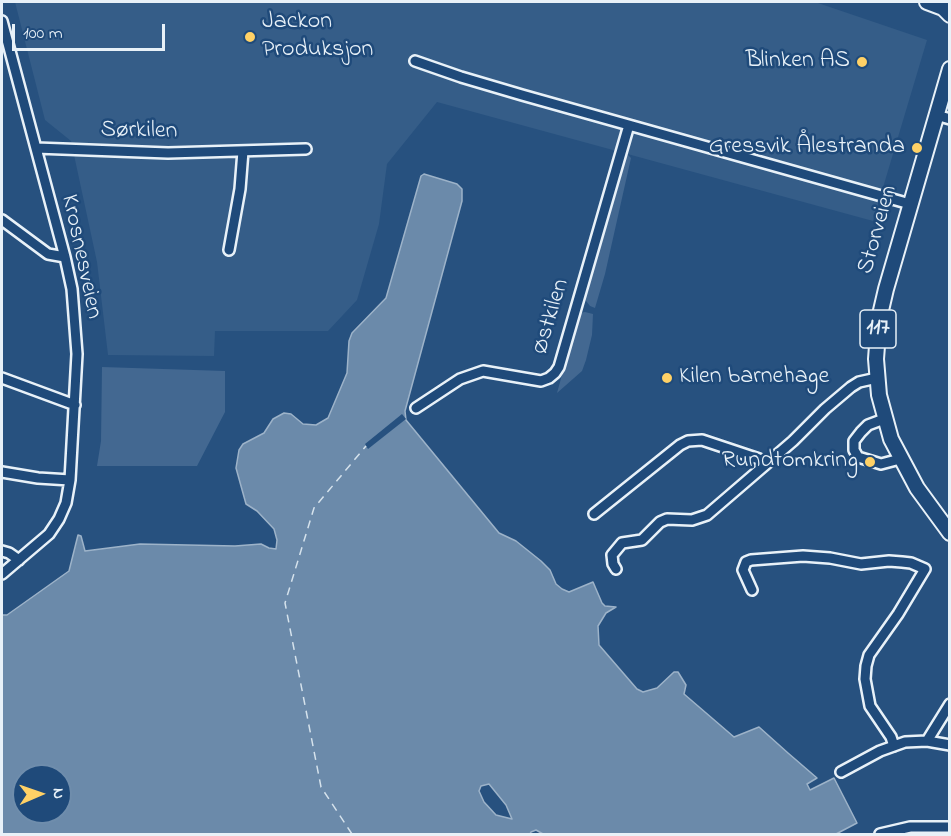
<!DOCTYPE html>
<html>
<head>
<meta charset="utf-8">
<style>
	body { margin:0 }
	#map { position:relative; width:951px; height:836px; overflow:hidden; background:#27517f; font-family:"Indie Flower",sans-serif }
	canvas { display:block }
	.frame { position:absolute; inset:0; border:3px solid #e8f1f8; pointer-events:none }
	.north { position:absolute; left:12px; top:764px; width:60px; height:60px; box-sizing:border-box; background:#1f4a7a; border:2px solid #6f8dac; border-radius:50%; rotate:88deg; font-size:16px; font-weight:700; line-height:24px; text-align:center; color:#e8f1f8 }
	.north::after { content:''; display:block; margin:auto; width:21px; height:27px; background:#ffd166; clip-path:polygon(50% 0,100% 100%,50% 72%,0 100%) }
	.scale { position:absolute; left:12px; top:24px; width:153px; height:27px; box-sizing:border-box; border:3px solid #e8f1f8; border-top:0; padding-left:8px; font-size:18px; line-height:21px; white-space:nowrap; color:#e8f1f8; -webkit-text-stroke:4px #1f4a7a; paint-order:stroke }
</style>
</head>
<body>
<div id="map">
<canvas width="951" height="836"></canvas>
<div class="frame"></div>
<div class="north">N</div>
<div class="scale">100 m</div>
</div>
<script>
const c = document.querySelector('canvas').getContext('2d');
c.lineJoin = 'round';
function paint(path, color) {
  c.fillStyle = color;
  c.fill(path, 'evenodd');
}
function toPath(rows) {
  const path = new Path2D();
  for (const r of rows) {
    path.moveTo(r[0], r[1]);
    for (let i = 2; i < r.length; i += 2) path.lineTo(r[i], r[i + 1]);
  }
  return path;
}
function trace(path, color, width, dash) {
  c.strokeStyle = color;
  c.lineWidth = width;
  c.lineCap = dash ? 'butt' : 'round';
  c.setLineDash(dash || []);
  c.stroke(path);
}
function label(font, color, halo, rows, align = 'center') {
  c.font = font + ' "Indie Flower",sans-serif';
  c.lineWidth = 5;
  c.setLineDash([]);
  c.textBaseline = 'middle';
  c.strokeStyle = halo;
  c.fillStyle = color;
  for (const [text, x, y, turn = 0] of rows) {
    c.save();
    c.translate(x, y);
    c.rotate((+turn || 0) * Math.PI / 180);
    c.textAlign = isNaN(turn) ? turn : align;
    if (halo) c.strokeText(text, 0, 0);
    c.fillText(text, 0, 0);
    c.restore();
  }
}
paint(toPath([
	[15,2,815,2,927,40,873,221,437,102,387,164,379,224,357,300,328,331,215,331,214,356,108,355,97,262,71,141,45,120]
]), '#355d88');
paint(toPath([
	[626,153,631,158,605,274,595,308,590,306,583,297],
	[585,312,593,314,592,335,586,360,582,371,557,393,579,313],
	[102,367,225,371,225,412,197,466,97,466,101,441]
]), '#436891');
const water = toPath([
	[424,174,457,184,462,189,462,201,405,411,406,420,499,533,516,541,541,561,550,570,556,584,562,589,569,592,593,582,602,603,605,606,616,607,606,613,598,626,599,645,637,689,643,692,657,688,674,672,678,672,686,685,684,694,734,737,759,727,788,753,817,778,807,784,810,790,834,778,857,823,836,834,543,834,536,830,531,832,530,834,2,834,2,615,7,615,69,571,78,535,81,536,85,551,140,544,235,546,261,544,269,548,276,549,277,540,274,529,257,511,246,504,236,468,239,450,243,444,264,433,273,419,284,413,291,414,303,424,316,425,328,418,347,373,349,341,352,333,386,298,421,176,424,174],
	[24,776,60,776,60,812,24,812,24,776],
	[489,784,506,805,512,819,496,815,484,802,479,791,481,786,489,784]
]);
paint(water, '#6b8aaa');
trace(water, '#9db3c9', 1.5);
paint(toPath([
	[402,414,406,419,368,449,365,444]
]), '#27517f');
trace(toPath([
	[352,834,321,787,285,603,314,508,366,446]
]), '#d5e2ec', 1.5, [8, 6]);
const street = toPath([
	[2,21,65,257,72,289,77,354,70,480,66,503,59,519,49,534,2,574],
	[415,61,461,77,522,95,910,204],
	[936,115,950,119],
	[36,148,168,153,306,149],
	[2,220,48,254,65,257],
	[229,250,240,189,243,151],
	[2,378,75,405],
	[416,408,460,379,483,371,541,381,549,378,555,373,559,367,629,125],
	[884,419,868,425,861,432,854,441,854,450,858,457,881,464,900,459],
	[2,472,38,478,70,480],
	[594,514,680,445,688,441,702,440,759,459,764,464],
	[2,551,9,553,19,560],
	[616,569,613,564,612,555,622,543,642,540,660,522,667,519,692,520,707,515,793,441,825,409,851,387,859,382,877,378],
	[752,590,743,570,746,562,751,560,803,556,830,558,861,564,889,561,902,562,911,563,925,569,898,614,869,655,866,666,865,679,870,706,891,737,894,746],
	[927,741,950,704],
	[841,772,880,751,905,742,927,741,950,745],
	[880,834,910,827,950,827]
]);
const primary = toPath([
	[927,2,943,8,950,15],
	[950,69,886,289,879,319,876,359,879,395,891,439,917,488,950,533]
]);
trace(street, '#e8f1f8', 14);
trace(primary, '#e8f1f8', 18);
trace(street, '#1f4a7a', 9);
trace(primary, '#1f4a7a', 14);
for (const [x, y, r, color] of [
	[250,37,6,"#ffd166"],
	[862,62,6,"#ffd166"],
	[917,148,6,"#ffd166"],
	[667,378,6,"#ffd166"],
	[870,462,6,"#ffd166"]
]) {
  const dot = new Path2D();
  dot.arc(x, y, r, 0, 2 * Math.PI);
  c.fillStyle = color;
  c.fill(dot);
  trace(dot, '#1f4a7a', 2);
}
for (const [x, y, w] of [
	[878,329,36]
]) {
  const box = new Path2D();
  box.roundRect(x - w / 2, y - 19, w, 38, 4.5);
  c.fillStyle = '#1f4a7a';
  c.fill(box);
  trace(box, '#e8f1f8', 1.5);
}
label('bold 22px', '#e8f1f8', null, [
	["117",878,329]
]);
label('24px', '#e8f1f8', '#1f4a7a', [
	["Jackon",262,23,"left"],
	["Produksjon",262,51,"left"],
	["Blinken AS",850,62],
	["Gressvik Ålestranda",905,148],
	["Kilen barnehage",679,378,"left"],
	["Rundtomkring",858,462]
], 'right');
label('24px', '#e8f1f8', '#1f4a7a', [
	["Sørkilen",139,132,1],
	["Storveien",879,230,-74],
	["Krosnesveien",80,257,78],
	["Østkilen",552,317,-73]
]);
</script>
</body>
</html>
